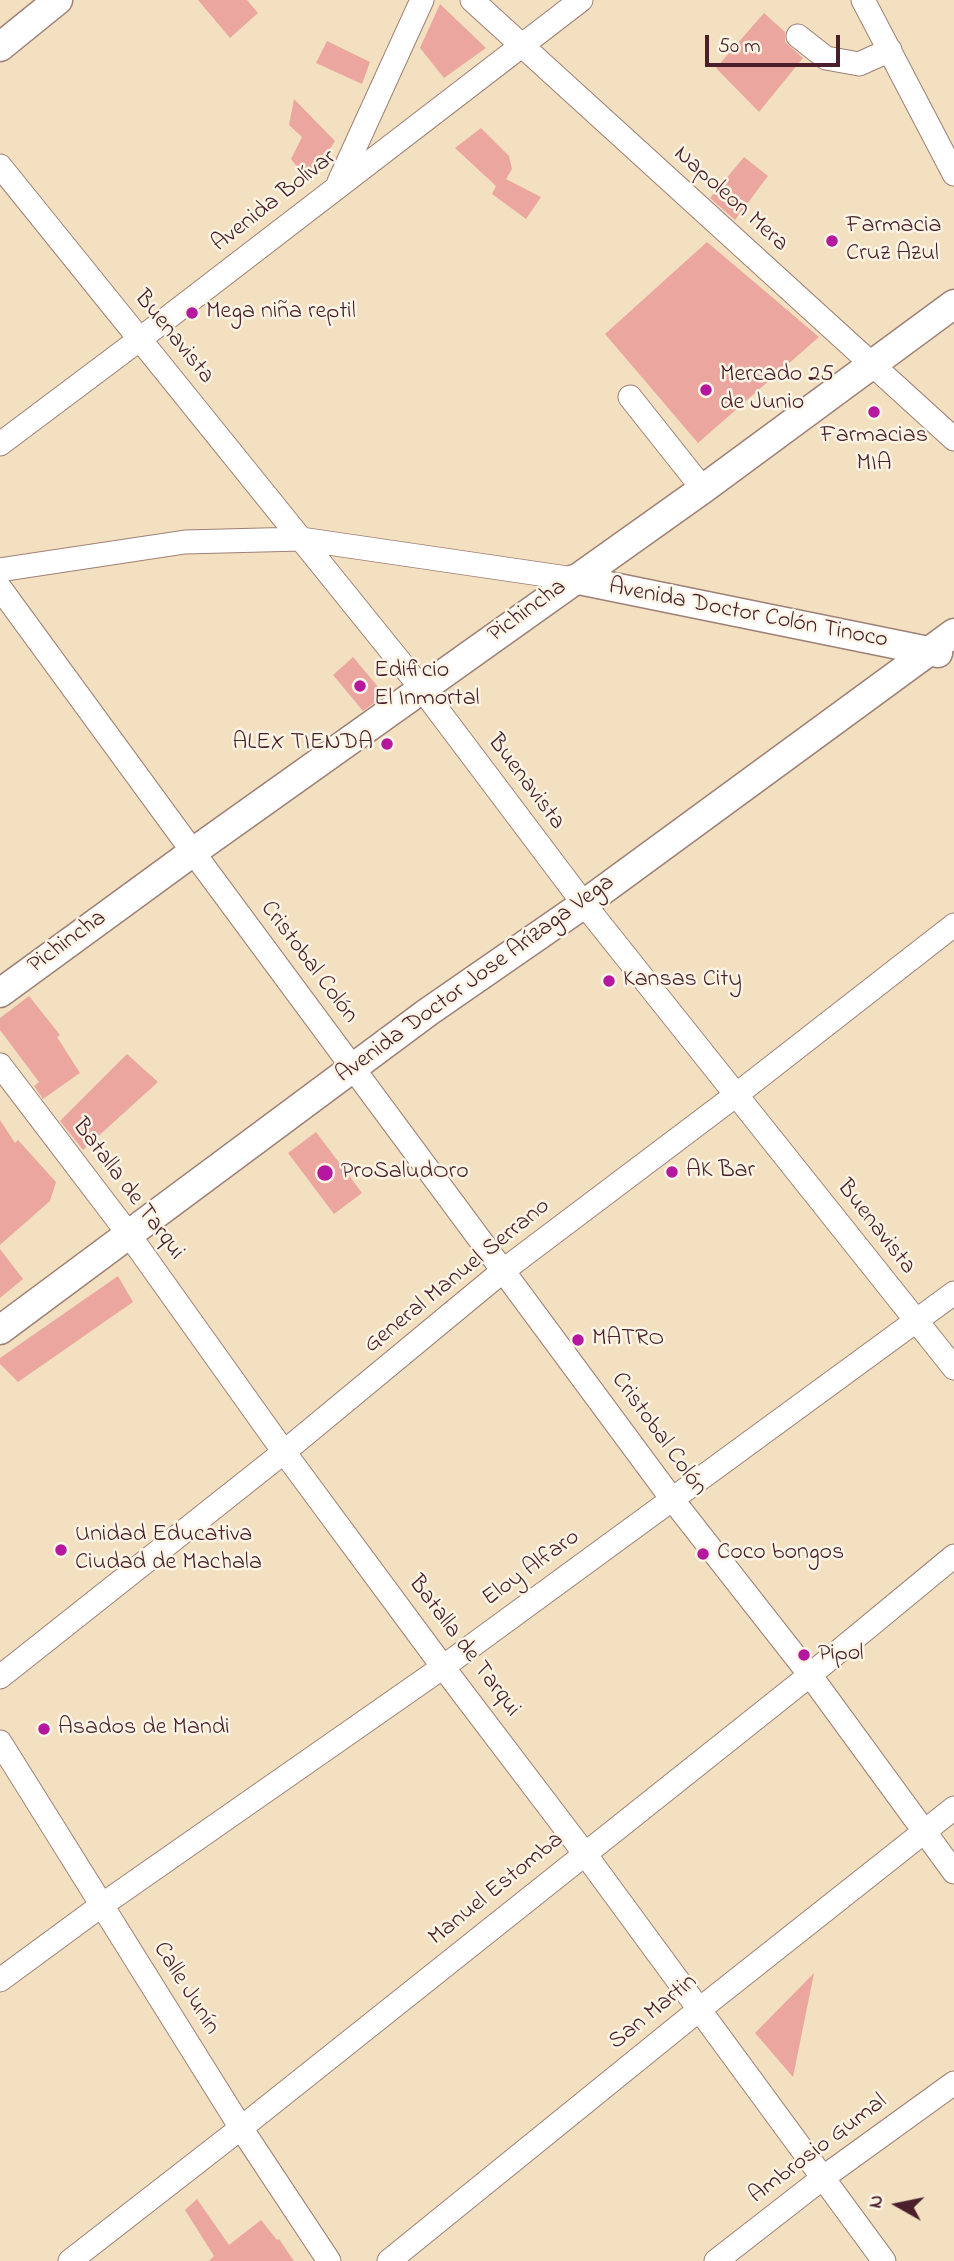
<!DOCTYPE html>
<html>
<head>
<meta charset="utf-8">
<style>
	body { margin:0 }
	#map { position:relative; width:954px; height:2261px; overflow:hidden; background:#f2e0c1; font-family:"Indie Flower",sans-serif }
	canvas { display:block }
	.north { position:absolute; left:863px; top:2170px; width:70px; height:70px; -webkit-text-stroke:5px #fcf5e5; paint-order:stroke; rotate:279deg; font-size:19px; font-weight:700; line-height:28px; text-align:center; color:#4a1f2b }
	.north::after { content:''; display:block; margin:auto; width:24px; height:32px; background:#4a1f2b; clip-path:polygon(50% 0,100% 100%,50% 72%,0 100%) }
	.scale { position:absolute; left:705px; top:35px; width:135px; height:32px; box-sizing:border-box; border:4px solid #4a1f2b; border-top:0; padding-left:9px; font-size:21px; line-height:24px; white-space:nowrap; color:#4a1f2b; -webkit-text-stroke:5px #fcf5e5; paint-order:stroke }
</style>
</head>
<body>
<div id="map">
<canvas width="954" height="2261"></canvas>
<div class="north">N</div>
<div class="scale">50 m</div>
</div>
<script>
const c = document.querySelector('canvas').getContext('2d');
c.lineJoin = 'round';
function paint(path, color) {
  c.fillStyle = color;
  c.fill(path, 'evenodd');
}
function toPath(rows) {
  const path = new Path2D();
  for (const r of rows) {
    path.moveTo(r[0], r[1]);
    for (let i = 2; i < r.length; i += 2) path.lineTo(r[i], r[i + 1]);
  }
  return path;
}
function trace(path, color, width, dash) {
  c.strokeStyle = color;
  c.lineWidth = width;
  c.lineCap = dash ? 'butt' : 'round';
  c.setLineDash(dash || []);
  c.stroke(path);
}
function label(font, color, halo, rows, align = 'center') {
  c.font = font + ' "Indie Flower",sans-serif';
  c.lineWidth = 5;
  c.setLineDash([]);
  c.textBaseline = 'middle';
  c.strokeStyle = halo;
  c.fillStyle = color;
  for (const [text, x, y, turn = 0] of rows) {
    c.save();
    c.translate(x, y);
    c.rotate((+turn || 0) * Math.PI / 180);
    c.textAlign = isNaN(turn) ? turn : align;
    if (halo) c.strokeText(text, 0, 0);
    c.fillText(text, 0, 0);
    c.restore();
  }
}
paint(toPath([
	[198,0,247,0,258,13,230,38],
	[440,4,486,48,444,78,420,48],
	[764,13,785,32,785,42,803,58,759,112,716,68],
	[327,41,370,62,362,84,316,63],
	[294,99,335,141,309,182,291,159,302,137,289,125],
	[481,128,509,156,512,169,506,179,541,197,526,219,492,194,496,186,455,148],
	[744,157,768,176,735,220,710,198],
	[707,242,819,337,698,443,605,334],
	[353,657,385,695,363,711,333,675],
	[29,996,60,1035,57,1037,80,1073,43,1099,34,1086,39,1082,0,1030,0,1018],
	[127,1054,158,1082,83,1150,60,1121],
	[0,1120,15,1143,18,1140,56,1182,50,1201,0,1245],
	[316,1132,362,1193,334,1214,288,1153],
	[0,1249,23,1279,0,1298],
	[118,1276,133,1302,18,1382,0,1364,0,1358],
	[814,1973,793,2077,755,2033],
	[197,2199,229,2245,261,2220,277,2240,279,2239,294,2261,209,2261,214,2256,185,2210]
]), '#eba79f');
const minor = toPath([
	[472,0,954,439],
	[863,0,954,174],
	[798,36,826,58,859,64,890,50],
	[0,166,422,689,584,904,954,1368],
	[339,182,422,0],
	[630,397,703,489],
	[0,444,140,339,581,0],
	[0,570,185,542,301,539,574,579],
	[0,588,193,852,672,1499,810,1675,954,1872],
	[0,1065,127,1232,284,1452,443,1667,585,1854,884,2261],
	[0,1677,284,1452,504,1270,736,1095,954,925],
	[0,1742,241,2128,329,2261],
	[0,1980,102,1905,443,1667,954,1293],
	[70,2261,241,2128,810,1675,954,1556],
	[389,2261,700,2009,954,1808],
	[716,2261,824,2177,954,2083]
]);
const major = toPath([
	[0,47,58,0],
	[574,579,938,653],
	[0,993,193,852,703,489,954,304],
	[0,1330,428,1012,584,904,954,633]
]);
trace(minor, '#9e8076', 25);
trace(major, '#9e8076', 31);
trace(minor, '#fff', 23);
trace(major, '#fff', 28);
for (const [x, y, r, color] of [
	[832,241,7,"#b5179e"],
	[192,313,7,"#b5179e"],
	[706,390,7,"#b5179e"],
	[874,412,7,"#b5179e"],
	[360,686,7,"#b5179e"],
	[387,744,7,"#b5179e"],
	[609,981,7,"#b5179e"],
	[672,1172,7,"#b5179e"],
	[325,1173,9,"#b5179e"],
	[578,1340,7,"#b5179e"],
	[61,1550,7,"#b5179e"],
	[703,1554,7,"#b5179e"],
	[804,1655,7,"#b5179e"],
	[44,1729,7,"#b5179e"]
]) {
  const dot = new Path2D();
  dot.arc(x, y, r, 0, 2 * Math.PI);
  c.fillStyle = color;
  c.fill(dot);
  trace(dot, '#fcf5e5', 2.5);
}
label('24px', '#4a1f2b', '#fcf5e5', [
	["Napoleon Mera",730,200,42],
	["Avenida Bolívar",275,202,-38],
	["Buenavista",173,338,51],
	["Pichincha",528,612,-36],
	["Avenida Doctor Colón Tinoco",748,615,11],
	["Buenavista",525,783,53],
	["Pichincha",68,943,-36],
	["Cristobal Colón",308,963,53],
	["Avenida Doctor Jose Arízaga Vega",476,980,-36],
	["Batalla de Tarqui",127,1190,53],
	["Buenavista",875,1228,52],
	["General Manuel Serrano",458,1277,-39],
	["Cristobal Colón",658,1435,54],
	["Eloy Alfaro",532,1569,-36],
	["Batalla de Tarqui",463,1647,53],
	["Manuel Estomba",497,1890,-39],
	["Calle Junín",185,1989,58],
	["San Martin",654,2013,-39],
	["Ambrosio Gumal",819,2150,-37]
]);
label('24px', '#4a1f2b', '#fcf5e5', [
	["Farmacia",846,227],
	["Cruz Azul",846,255],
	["Mega niña reptil",206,313],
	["Mercado 25",720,376],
	["de Junio",720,404],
	["Farmacias",874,437,"center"],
	["MIA",874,465,"center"],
	["Edificio",374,672],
	["El Inmortal",374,700],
	["ALEX TIENDA",373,744,"right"],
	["Kansas City",623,981],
	["AK Bar",686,1172],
	["ProSaludOro",341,1173],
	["MATRO",592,1340],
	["Unidad Educativa",75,1536],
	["Ciudad de Machala",75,1564],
	["Coco bongos",717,1554],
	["Pipol",818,1655],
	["Asados de Mandi",58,1729]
], 'left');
</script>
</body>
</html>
